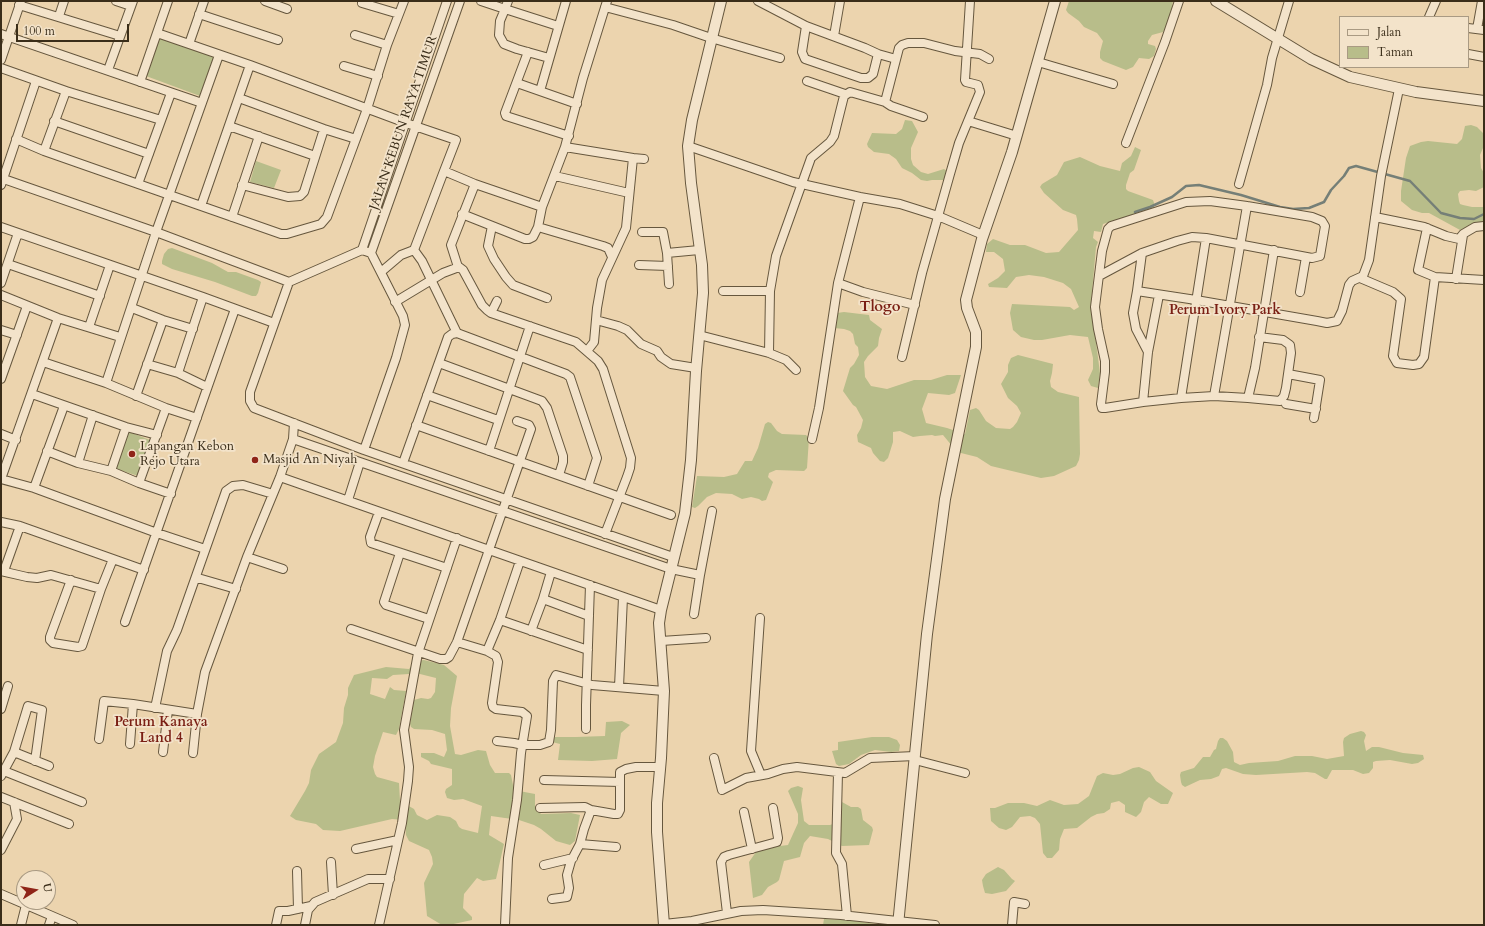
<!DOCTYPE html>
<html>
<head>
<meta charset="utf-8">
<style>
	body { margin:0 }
	#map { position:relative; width:1485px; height:926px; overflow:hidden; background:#ecd4ae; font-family:Cardo,serif }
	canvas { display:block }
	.frame { position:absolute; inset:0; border:2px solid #3a2d19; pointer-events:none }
	.legend { position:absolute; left:1339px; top:16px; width:130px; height:52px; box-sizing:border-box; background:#f3e3ca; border:1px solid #a99a83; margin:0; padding:5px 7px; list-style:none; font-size:12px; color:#3a2d19 }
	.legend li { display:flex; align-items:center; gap:8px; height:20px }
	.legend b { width:20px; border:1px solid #a99a83 }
	.north { position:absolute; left:16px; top:870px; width:40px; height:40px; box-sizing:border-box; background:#f3e3ca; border:1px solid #a99a83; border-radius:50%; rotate:79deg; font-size:11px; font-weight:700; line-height:16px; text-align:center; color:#3a2d19 }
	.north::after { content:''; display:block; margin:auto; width:14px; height:18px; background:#8f2418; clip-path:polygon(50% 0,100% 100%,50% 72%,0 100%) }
	.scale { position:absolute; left:16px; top:24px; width:113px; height:18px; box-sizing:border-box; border:2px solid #3a2d19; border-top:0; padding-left:5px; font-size:12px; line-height:14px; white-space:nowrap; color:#3a2d19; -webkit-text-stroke:3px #f3e3ca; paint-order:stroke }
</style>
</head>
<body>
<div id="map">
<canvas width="1485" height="926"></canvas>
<div class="frame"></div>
<ul class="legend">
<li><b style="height:5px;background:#f3e3ca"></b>Jalan</li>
<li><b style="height:11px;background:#b8bd8a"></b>Taman</li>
</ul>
<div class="north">U</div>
<div class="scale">100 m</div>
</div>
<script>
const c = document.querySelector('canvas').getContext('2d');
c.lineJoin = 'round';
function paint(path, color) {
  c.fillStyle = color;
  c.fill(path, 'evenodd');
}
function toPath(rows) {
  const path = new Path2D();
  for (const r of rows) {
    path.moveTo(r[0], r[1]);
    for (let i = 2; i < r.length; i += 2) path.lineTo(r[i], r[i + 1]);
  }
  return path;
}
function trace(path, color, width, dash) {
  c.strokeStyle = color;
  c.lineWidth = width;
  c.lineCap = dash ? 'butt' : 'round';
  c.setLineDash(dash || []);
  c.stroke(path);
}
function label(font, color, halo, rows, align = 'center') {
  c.font = font + ' Cardo,serif';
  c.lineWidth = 3.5;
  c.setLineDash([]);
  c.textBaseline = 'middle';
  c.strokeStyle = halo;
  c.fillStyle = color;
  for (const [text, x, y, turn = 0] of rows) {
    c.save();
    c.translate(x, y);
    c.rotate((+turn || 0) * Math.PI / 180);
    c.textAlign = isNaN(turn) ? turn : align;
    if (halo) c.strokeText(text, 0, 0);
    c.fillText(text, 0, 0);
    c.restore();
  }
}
paint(toPath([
	[1069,1,1173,1,1170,20,1163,32,1152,35,1148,41,1148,44,1155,46,1156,49,1154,56,1149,59,1139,58,1133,67,1126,70,1103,61,1100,58,1100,52,1103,41,1097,33,1084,27,1079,21,1068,13,1066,10],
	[161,35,215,55,200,96,146,76],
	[905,120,912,121,918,132,911,148,911,159,913,165,921,172,928,174,944,169,947,171,946,176,944,180,932,180,927,181,921,180,912,173,902,168,896,159,889,154,874,152,868,147,867,144,872,133,896,134,902,129],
	[1471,125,1477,127,1484,134,1483,148,1480,155,1481,168,1484,173,1484,187,1476,191,1469,190,1460,191,1458,194,1459,201,1460,204,1463,205,1472,207,1484,207,1484,221,1460,230,1429,213,1422,213,1412,210,1401,201,1401,191,1406,158,1410,146,1421,142,1428,141,1457,144,1462,139,1465,126],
	[1135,147,1141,150,1134,170,1130,173,1126,185,1126,189,1128,191,1153,200,1154,203,1154,208,1103,224,1101,232,1094,231,1093,238,1098,242,1096,247,1091,304,1100,373,1098,388,1091,386,1088,380,1093,369,1093,358,1088,337,1070,335,1042,340,1034,340,1021,337,1013,330,1010,313,1012,304,1070,307,1074,310,1079,307,1071,289,1063,283,1044,277,1029,275,1016,277,1007,288,989,287,988,284,998,278,1005,271,1003,259,994,252,986,252,987,244,993,239,1010,245,1025,245,1046,253,1059,252,1078,230,1077,219,1076,215,1063,210,1044,193,1040,187,1042,184,1057,175,1064,162,1080,157,1100,166,1120,171,1122,163,1131,156],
	[256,161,281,170,274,188,250,182],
	[172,248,212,263,228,272,236,272,258,280,261,282,258,293,256,296,252,296,215,282,172,269,162,264,162,261,164,254,168,249],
	[844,312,869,315,870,320,882,329,879,338,878,346,868,356,864,362,865,377,871,386,887,389,914,380,931,380,947,375,961,375,955,393,949,395,928,393,922,409,926,423,947,428,965,434,970,410,976,408,979,410,986,421,996,428,1010,429,1013,427,1017,422,1021,413,1017,406,1008,398,1001,384,1008,372,1008,365,1011,358,1018,355,1053,364,1052,373,1050,381,1051,387,1058,392,1079,397,1080,454,1079,460,1076,466,1054,476,1041,478,991,466,977,457,957,452,943,435,935,436,932,435,920,436,913,437,900,431,893,432,893,442,888,458,884,462,880,461,873,453,871,448,858,442,857,435,861,428,863,420,856,407,853,405,843,391,850,368,854,364,859,355,858,347,855,344,853,334,850,331,844,329,834,328,837,313],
	[768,422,771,423,777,431,782,434,806,435,809,438,807,468,804,471,776,470,769,473,768,477,773,482,766,500,762,501,759,499,751,497,742,499,732,494,716,493,707,497,698,506,695,508,692,507,697,476,724,477,737,474,745,461,752,461,758,448,765,424],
	[127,431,150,440,138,476,114,468],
	[424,660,444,665,457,676,451,708,450,726,455,754,461,755,478,750,486,751,490,765,495,773,509,773,511,775,514,790,535,794,535,806,541,814,571,813,580,815,575,841,570,845,556,841,541,829,534,825,519,820,491,816,489,835,504,844,496,879,483,881,477,878,464,894,463,908,472,917,472,920,449,925,442,925,427,916,424,883,433,864,432,857,429,850,409,841,406,835,405,820,392,819,340,831,323,830,316,824,296,820,290,816,305,791,309,783,311,770,319,754,336,742,343,723,344,708,348,695,348,688,354,675,386,667,409,669,415,661],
	[412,672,436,678,435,692,431,698,428,699,421,698,414,700,410,724,411,727,414,729,432,730,445,734,447,750,444,757,434,753,421,753,421,757,429,761,431,764,452,769,452,785,446,789,445,792,447,798,454,800,463,799,482,806,478,833,462,829,459,827,456,821,450,817,437,815,427,820,417,815,414,809,400,801,399,783,377,777,375,774,373,767,375,756,383,732,396,735,399,729,406,691,394,690,390,687,385,699,370,694,372,678,387,679,393,675,409,674],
	[622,721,630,725,621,733,617,759,592,761,558,760,560,744,552,742,555,737,576,737,605,736,606,722],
	[1361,731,1364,732,1366,735,1364,741,1366,751,1372,747,1379,747,1403,753,1423,755,1424,759,1418,763,1412,764,1390,760,1376,761,1373,762,1373,768,1369,773,1363,774,1353,770,1332,770,1327,779,1325,779,1315,773,1307,772,1256,775,1243,774,1226,768,1222,769,1219,776,1211,779,1200,780,1185,787,1182,785,1181,782,1180,775,1181,772,1194,768,1203,757,1210,757,1214,750,1216,749,1218,741,1220,738,1223,738,1227,741,1233,752,1234,762,1240,765,1249,763,1278,761,1295,756,1312,756,1327,759,1344,756,1343,742,1344,738,1350,734],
	[872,737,889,737,897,740,900,745,899,751,891,752,875,750,861,755,849,764,839,766,836,764,832,751,838,750,838,742],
	[1139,767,1150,772,1156,781,1173,793,1168,804,1161,804,1149,797,1144,802,1141,812,1136,817,1125,812,1125,805,1119,801,1111,803,1110,809,1104,813,1097,814,1091,817,1077,828,1064,829,1060,839,1059,850,1052,858,1047,858,1043,853,1040,824,1035,818,1030,816,1020,817,1012,827,1006,830,999,828,991,821,990,808,995,808,1008,803,1024,803,1037,806,1050,800,1064,805,1078,804,1089,796,1097,776,1103,773,1113,775,1120,774,1133,768],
	[798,786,803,788,801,800,804,821,809,825,830,825,839,822,842,802,851,807,858,807,861,809,863,820,872,827,873,830,869,845,842,846,828,839,810,836,804,843,800,857,784,861,779,880,777,882,768,887,762,895,753,898,749,862,756,852,772,847,788,845,798,823,798,814,788,791,791,788],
	[998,867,1004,870,1012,879,1015,881,1006,891,992,894,985,893,983,886,982,880,986,874],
	[824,919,848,920,882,925,823,925]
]), '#b8bd8a');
trace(toPath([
	[1135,212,1150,207,1172,197,1186,186,1199,185,1241,195,1280,207,1293,209,1309,208,1324,202,1331,190,1344,176,1349,168,1356,166,1410,181,1441,213,1460,218,1474,219,1484,214]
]), '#757f77', 2.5);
const minor = toPath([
	[116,1,131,6],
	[265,1,287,9],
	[481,1,505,9,508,1],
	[758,1,806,26,865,48,878,54,873,74,868,78,861,78,805,59,802,52,806,26],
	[362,3,399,14],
	[19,5,120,36],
	[605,7,673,25,711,38,780,58],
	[199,14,278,40],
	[59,16,64,1],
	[1429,17,1436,1],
	[1468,28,1484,30],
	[1477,29,1482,1],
	[157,33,250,65,406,123,456,140,444,171],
	[1,34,202,103],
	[355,35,387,45],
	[834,36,840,1],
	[189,44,204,1],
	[528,52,505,113,506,116,569,136],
	[878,54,896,59],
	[1468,54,1484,57],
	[549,58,517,49,504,44,499,35,500,21,505,9,558,26],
	[1,60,21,1],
	[1038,62,1113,84],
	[344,66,378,76],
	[1,68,66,91,161,120],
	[108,70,133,1],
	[807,81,845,94],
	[140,82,168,1],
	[517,83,577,104],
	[540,91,566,1],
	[239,98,324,129,356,139],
	[885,102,891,106,923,117],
	[54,121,149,154],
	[968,121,1017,136],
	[229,126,315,156],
	[16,139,44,151,281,234,287,234,321,224,327,217,367,109,387,45,404,1],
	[1126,143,1165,42,1179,1],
	[688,146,793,182,860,197,900,204,938,216,983,235],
	[565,147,633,158,626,228,602,280,597,308,594,342,587,351],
	[44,151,66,91],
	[633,158,644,159],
	[555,176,629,193],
	[1,178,156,232,289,282],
	[138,184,171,93],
	[1239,184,1267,85,1272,58,1289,1],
	[1,185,36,81],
	[242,185,288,197,300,196,304,192,324,129],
	[201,206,250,65],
	[462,214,525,239,529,239,533,237,538,227,542,207,565,147,583,78,607,1],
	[232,217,259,136],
	[1375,217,1424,227,1446,236,1459,239,1463,234,1475,227,1484,226],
	[492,226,488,246,494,259,506,277,513,285,547,298],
	[1,227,203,297,274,323],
	[538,227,603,246,608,248,612,257],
	[1427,228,1418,270,1435,277,1484,280],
	[642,232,663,232,667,253,669,284],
	[362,250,447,1],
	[414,250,422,261,457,333],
	[371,253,460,1],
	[667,253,699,250],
	[1142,253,1137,291,1133,313,1136,329,1148,352],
	[8,264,100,296],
	[639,265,668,266],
	[458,267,451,245,475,184],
	[381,272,401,255,414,250,444,171,475,184,542,207],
	[1099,276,1142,253,1177,241,1192,237,1206,238,1312,258,1320,256,1325,226,1322,221,1312,217,1247,206],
	[1360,278,1393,292,1401,299,1393,356,1397,363,1413,365,1419,364,1424,357,1435,277],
	[1456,279,1463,235],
	[1,283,18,233],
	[838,283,863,292,915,305],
	[723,291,770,291],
	[1137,291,1196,300,1317,321,1327,323,1337,321,1342,311,1349,285,1352,281,1363,276,1369,260,1381,176,1399,89],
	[1300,292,1306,257],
	[1,295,58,318,120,337],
	[395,302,443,273,459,267,463,270,482,305,487,310,491,313,576,342,598,361,603,369,631,458,630,468,627,477,605,534],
	[132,308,163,320,193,329],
	[491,313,497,301],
	[58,318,1,479,34,488,157,533,205,549],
	[596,320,618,326,627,330,641,344,657,351,661,357,671,364,696,368],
	[89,327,110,265],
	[1,330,17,335],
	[699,335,769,353,786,360,796,370],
	[769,353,770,291,776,256,811,158,830,142,834,136,844,96,850,92,885,102,899,48,902,45,908,43,924,43,955,51,980,54,989,59],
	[902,357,922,273,950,174,959,143,980,92,978,85,966,82,965,80,970,1],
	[43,362,106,383,166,408,197,418],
	[439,363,542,401,547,408,563,456,563,462,559,475],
	[147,364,178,373,207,387],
	[178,373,203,297],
	[1288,374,1320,380,1314,418],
	[1,379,27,306],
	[106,383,156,232,219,55],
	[32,394,126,427,157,435],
	[427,395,498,420],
	[136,396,163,320],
	[1214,396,1247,206,1210,201,1186,202,1111,226,1108,229,1102,251,1095,307,1098,329,1105,361,1105,372,1101,404,1102,408,1105,408,1143,402,1181,398,1214,396,1248,398,1255,368,1274,250],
	[1181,398,1206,238],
	[1248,398,1280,401,1284,396,1286,388,1291,353,1290,345,1283,340,1259,337],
	[1143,402,1148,352,1159,295],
	[1286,404,1316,409],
	[416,425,671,515],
	[1,434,16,440],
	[293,439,671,569,700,575,694,614],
	[812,439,819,408,838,283,860,197],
	[364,450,396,358,405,325,403,316,371,253,362,250,289,282,250,392,250,401,254,408,364,450,673,557],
	[47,451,78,463,111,471,139,483,171,494],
	[489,451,530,326],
	[78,463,93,415],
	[403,463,448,337,452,334,457,333,566,374,570,377,597,458,588,486],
	[111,471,126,427],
	[280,477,661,610],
	[139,483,166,408],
	[34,488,64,406],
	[348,500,360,462],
	[379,512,370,537,371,543,447,568],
	[1,522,20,526,113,559],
	[400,553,384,602,386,605,429,619],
	[247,557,283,569],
	[1,571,27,577,37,578,51,575,101,589,113,559,144,570],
	[4,571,20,526],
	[700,575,712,511],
	[198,578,236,589],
	[71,580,50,637,50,640,53,643,78,647,82,646,101,589],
	[543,599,551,572],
	[760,618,751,751,761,775],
	[500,620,588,650],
	[125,622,235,309],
	[351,629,440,659,446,659,449,657,457,642,531,429,529,425,517,421],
	[531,631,543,599,589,616],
	[661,641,706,638],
	[457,642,487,651,496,656,498,662,492,703,493,707,496,709,522,712,527,716,521,753,517,800,508,858,505,925],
	[487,651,500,620,520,561],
	[619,687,623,597],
	[155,708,167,651,177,630,226,491,233,486,243,485,273,494],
	[1,709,8,686],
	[586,729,586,705,590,585],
	[99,739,104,701,133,704,197,714],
	[497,741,514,743,523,745,540,745,549,742,551,730,553,681,556,675,592,685,664,691],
	[130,744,133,704],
	[14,752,49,766],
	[163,752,168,710],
	[193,753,197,714,205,672,247,557,280,477,293,439,294,423],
	[714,758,722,790,746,778,768,774,783,769,797,767,845,773,870,758,915,756],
	[915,760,965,773],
	[4,771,82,802],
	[838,773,836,853,842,864,847,916],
	[1,776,14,752,28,706,42,710,35,761],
	[544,780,620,782],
	[1,797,69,824],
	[540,808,585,807,591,810],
	[744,812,752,849],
	[580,844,616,847],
	[356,849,398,840],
	[1,850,17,819,14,802],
	[331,862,333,895],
	[544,865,573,858],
	[297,871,298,909],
	[1,894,73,925],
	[552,899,567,897,569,888,567,875,571,861,580,844,584,829,591,810,614,814,618,814,620,810,620,772,626,769,636,767,660,767],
	[727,913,721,862,724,857,729,855,777,842,778,838,773,808],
	[664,924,692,921,741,911,763,910,841,915,935,925],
	[21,925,26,905],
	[49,925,52,916],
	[276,925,279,911,288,911,311,906],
	[305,925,308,910,315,902,368,879,390,879],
	[379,925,402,823,408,781,409,767,404,730,418,653,457,538],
	[1012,925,1014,902,1025,904]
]);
const tertiary = toPath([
	[1216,1,1311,59,1350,77,1416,92,1484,101],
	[664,925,657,832,657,803,661,758,664,691,659,623,661,610,685,513,691,460,696,371,703,293,702,265,691,183,688,146,692,120,721,1],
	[898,925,927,634,945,499,976,347,976,332,967,308,966,300,982,239,1012,152,1055,1]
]);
trace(minor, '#66573e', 10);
trace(tertiary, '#66573e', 12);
trace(minor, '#f3e3ca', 8);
trace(tertiary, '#f3e3ca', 10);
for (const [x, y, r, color] of [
	[132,454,4,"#8f2418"],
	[255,460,4,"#8f2418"]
]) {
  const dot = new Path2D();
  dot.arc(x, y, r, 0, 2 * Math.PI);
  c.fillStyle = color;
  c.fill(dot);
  trace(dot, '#f3e3ca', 1.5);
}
label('13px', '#3a2d19', '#f3e3ca', [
	["JALAN KEBUN RAYA TIMUR",404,123,-71]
]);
label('13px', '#3a2d19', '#f3e3ca', [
	["Lapangan Kebon",140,447],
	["Rejo Utara",140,462],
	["Masjid An Niyah",263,460]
], 'left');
label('bold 14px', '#7a1f14', '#f3e3ca', [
	["Perum Ivory Park",1225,311],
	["Perum Kanaya",161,723],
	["Land 4",161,739]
]);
label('bold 15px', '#7a1f14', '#f3e3ca', [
	["Tlogo",880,308]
]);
</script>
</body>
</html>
